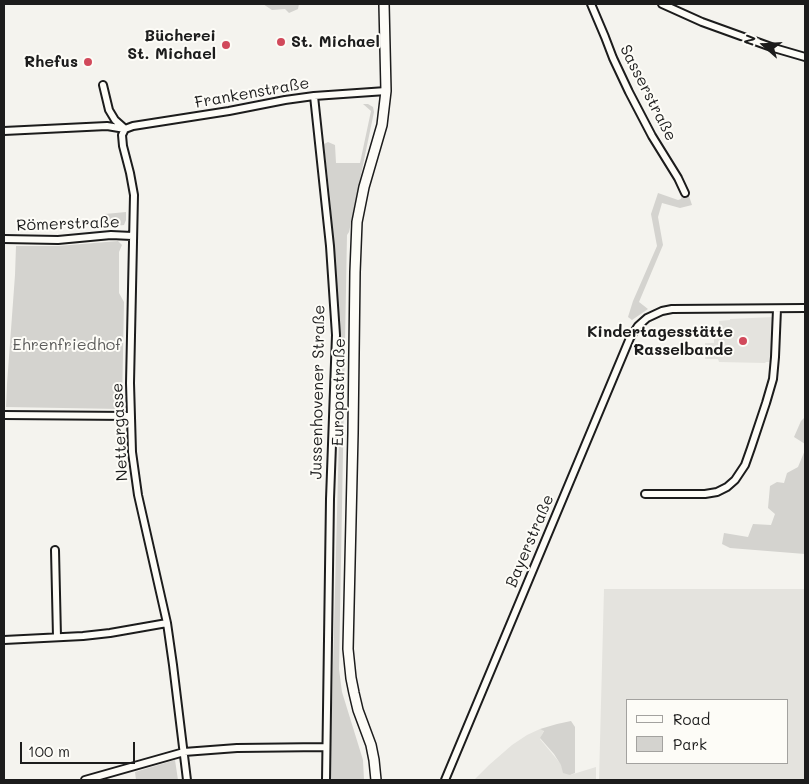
<!DOCTYPE html>
<html>
<head>
<meta charset="utf-8">
<style>
	body { margin:0 }
	#map { position:relative; width:809px; height:784px; overflow:hidden; background:#f4f3ee; font-family:Mali,sans-serif }
	canvas { display:block }
	.frame { position:absolute; inset:0; border:5px solid #1c1c1c; pointer-events:none }
	.legend { position:absolute; left:626px; top:699px; width:162px; height:65px; box-sizing:border-box; background:#fdfcf7; border:1px solid #a3a29f; margin:0; padding:6px 9px; list-style:none; font-size:15px; color:#1c1c1c }
	.legend li { display:flex; align-items:center; gap:10px; height:25px }
	.legend b { width:25px; border:1px solid #a3a29f }
	.north { position:absolute; left:739px; top:20px; width:50px; height:50px; -webkit-text-stroke:4px #fdfcf7; paint-order:stroke; rotate:289deg; font-size:14px; font-weight:700; line-height:20px; text-align:center; color:#1c1c1c }
	.north::after { content:''; display:block; margin:auto; width:18px; height:22px; background:#1c1c1c; clip-path:polygon(50% 0,100% 100%,50% 72%,0 100%) }
	.scale { position:absolute; left:20px; top:742px; width:115px; height:22px; box-sizing:border-box; border:2px solid #1c1c1c; border-top:0; padding-left:6px; font-size:15px; line-height:18px; white-space:nowrap; color:#1c1c1c; -webkit-text-stroke:4px #fdfcf7; paint-order:stroke }
</style>
</head>
<body>
<div id="map">
<canvas width="809" height="784"></canvas>
<div class="frame"></div>
<ul class="legend">
<li><b style="height:6px;background:#fdfcf7"></b>Road</li>
<li><b style="height:14px;background:#d4d3cf"></b>Park</li>
</ul>
<div class="north">N</div>
<div class="scale">100 m</div>
</div>
<script>
const c = document.querySelector('canvas').getContext('2d');
c.lineJoin = 'round';
function paint(path, color) {
  c.fillStyle = color;
  c.fill(path, 'evenodd');
}
function toPath(rows) {
  const path = new Path2D();
  for (const r of rows) {
    path.moveTo(r[0], r[1]);
    for (let i = 2; i < r.length; i += 2) path.lineTo(r[i], r[i + 1]);
  }
  return path;
}
function trace(path, color, width, dash) {
  c.strokeStyle = color;
  c.lineWidth = width;
  c.lineCap = dash ? 'butt' : 'round';
  c.setLineDash(dash || []);
  c.stroke(path);
}
function label(font, color, halo, rows, align = 'center') {
  c.font = font + ' Mali,sans-serif';
  c.lineWidth = 4;
  c.setLineDash([]);
  c.textBaseline = 'middle';
  c.strokeStyle = halo;
  c.fillStyle = color;
  for (const [text, x, y, turn = 0] of rows) {
    c.save();
    c.translate(x, y);
    c.rotate((+turn || 0) * Math.PI / 180);
    c.textAlign = isNaN(turn) ? turn : align;
    if (halo) c.strokeText(text, 0, 0);
    c.fillText(text, 0, 0);
    c.restore();
  }
}
paint(toPath([
	[773,317,772,362,766,362,765,363,719,362,718,359,705,359,705,343,714,343,714,339,719,338,719,321,730,320,730,319],
	[604,589,805,589,805,780,599,780],
	[628,700,788,700,788,763,628,763],
	[540,729,544,730,540,739,570,775,596,767,596,780,474,780,489,765,512,745,527,735]
]), '#e4e3de');
paint(toPath([
	[263,4,299,4,298,9,289,13,285,9,272,10],
	[363,104,368,104,373,107,374,112,349,232,347,235,339,669,342,692,363,760,364,780,330,780,341,361,330,197,324,146,324,144,328,142,335,145,336,163,360,163,371,111],
	[658,193,678,200,681,199,682,194,688,193,692,205,680,208,662,203,658,217,663,245,639,302,648,309,632,320,628,317,633,301,657,246,651,214],
	[126,212,126,220,124,225,106,227,105,214],
	[118,241,122,245,119,252,119,293,124,302,122,405,120,409,6,407,7,384,15,275,16,246,58,246],
	[805,417,805,444,794,437,801,421],
	[805,450,805,554,730,548,722,544,724,533,748,537,753,524,771,525,775,514,768,508,770,486,777,482,784,483,787,473,798,467],
	[571,721,575,727,575,773,570,775,563,773,561,765,554,754,540,738,544,731,540,729,557,724],
	[175,760,178,780,136,780,135,772]
]), '#d4d3cf');
const minor = toPath([
	[591,4,605,37,613,58,629,92,652,136,678,178,685,193],
	[662,4,702,22,774,48,805,57],
	[103,85,109,110,115,120,124,128],
	[314,96,330,246,336,335,330,499,326,780],
	[125,129,122,135,123,146,130,173,134,195,130,383,132,452,138,495,167,623,173,665,187,780],
	[125,129,133,126,229,111,285,100,314,96,386,91],
	[4,131,107,126,125,129],
	[4,239,58,240,111,235,132,236],
	[4,415,130,416],
	[645,494,705,494,717,492,727,487,735,480,745,465,751,448,766,403,773,379,775,357,777,309],
	[55,550,57,637],
	[4,640,83,636,110,633,167,623],
	[85,780,184,752,237,748,326,747],
	[445,780,617,369,630,338,638,326,647,318,662,311,672,309,805,308]
]);
const secondary = toPath([
	[376,780,374,760,371,745,358,710,354,693,351,678,348,649,353,433,355,272,357,222,364,187,382,125,386,91,384,4]
]);
trace(minor, '#1c1c1c', 10);
trace(secondary, '#1c1c1c', 12);
trace(minor, '#fdfcf7', 6);
trace(secondary, '#fdfcf7', 9);
for (const [x, y, r, color] of [
	[281,42,5,"#d1495b"],
	[226,45,5,"#d1495b"],
	[88,62,5,"#d1495b"],
	[743,341,5,"#d1495b"]
]) {
  const dot = new Path2D();
  dot.arc(x, y, r, 0, 2 * Math.PI);
  c.fillStyle = color;
  c.fill(dot);
  trace(dot, '#fdfcf7', 2);
}
label('bold 16px', '#1c1c1c', '#fdfcf7', [
	["Bücherei",216,36],
	["St. Michael",216,54],
	["St. Michael",291,42,"left"],
	["Rhefus",78,62],
	["Kindertagesstätte",733,332],
	["Rasselbande",733,350]
], 'right');
label('16px', '#1c1c1c', '#fdfcf7', [
	["Frankenstraße",252,93,-10],
	["Sasserstraße",648,93,63],
	["Römerstraße",68,224,-2],
	["Jussenhovener Straße",318,392,-89],
	["Europastraße",339,392,-89],
	["Nettergasse",120,432,-93],
	["Bayerstraße",530,541,-67]
]);
label('16px', '#5c5c5b', '#fdfcf7', [
	["Ehrenfriedhof",67,345]
]);
</script>
</body>
</html>
